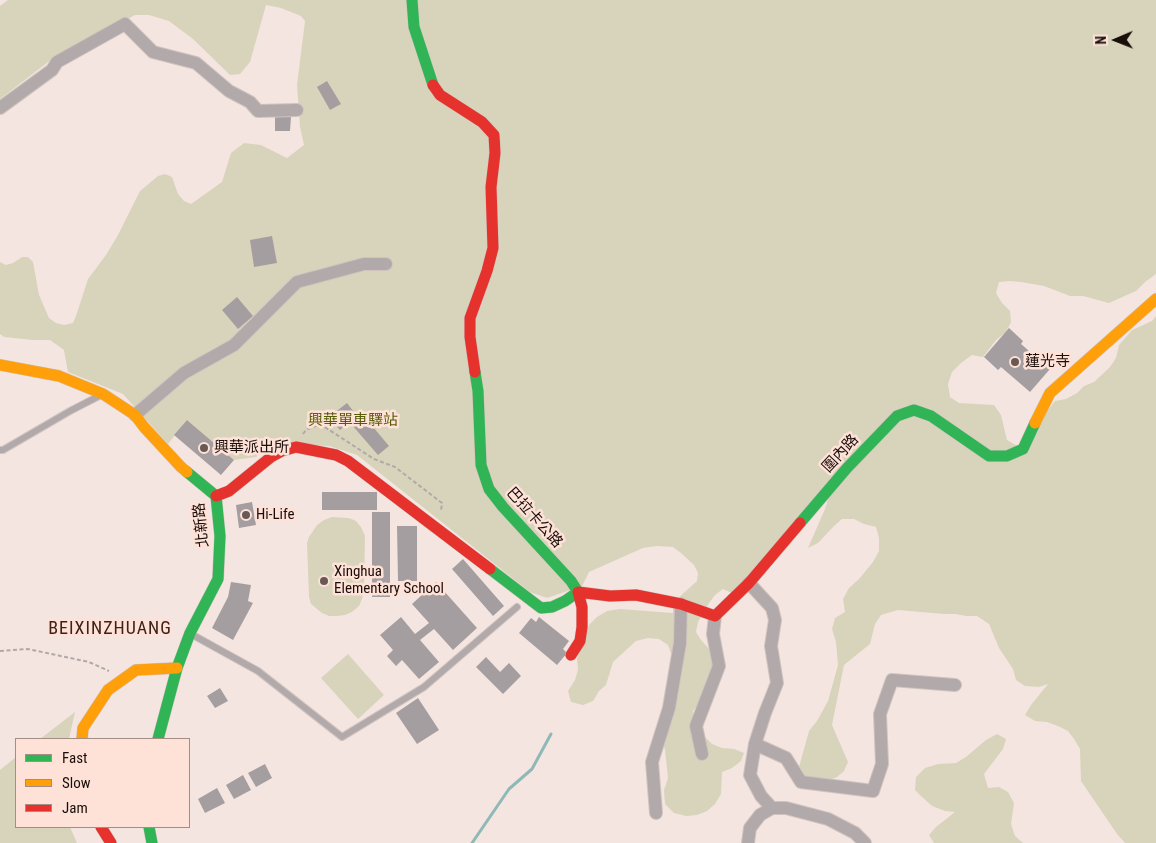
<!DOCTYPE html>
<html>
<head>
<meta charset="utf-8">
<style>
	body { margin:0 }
	#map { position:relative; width:1156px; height:843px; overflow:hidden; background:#f5e5e0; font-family:"Roboto Condensed",sans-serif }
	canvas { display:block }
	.legend { position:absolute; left:15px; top:738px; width:175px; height:90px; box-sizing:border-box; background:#fee1d7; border:1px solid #a38d85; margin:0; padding:6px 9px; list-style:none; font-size:15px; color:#1a0e0a }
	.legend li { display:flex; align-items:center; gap:10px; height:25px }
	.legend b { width:25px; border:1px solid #a38d85 }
	.north { position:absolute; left:1091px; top:15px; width:50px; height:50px; -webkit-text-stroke:4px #fee1d7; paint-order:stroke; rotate:269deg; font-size:14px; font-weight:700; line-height:20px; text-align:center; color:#1a0e0a }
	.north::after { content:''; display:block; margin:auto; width:18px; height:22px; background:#1a0e0a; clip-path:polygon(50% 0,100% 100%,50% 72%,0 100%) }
</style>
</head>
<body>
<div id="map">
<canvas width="1156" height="843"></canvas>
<ul class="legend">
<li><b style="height:6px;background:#30b455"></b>Fast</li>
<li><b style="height:6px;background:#ff9f0a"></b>Slow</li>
<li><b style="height:6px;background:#e5322d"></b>Jam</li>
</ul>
<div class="north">N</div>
</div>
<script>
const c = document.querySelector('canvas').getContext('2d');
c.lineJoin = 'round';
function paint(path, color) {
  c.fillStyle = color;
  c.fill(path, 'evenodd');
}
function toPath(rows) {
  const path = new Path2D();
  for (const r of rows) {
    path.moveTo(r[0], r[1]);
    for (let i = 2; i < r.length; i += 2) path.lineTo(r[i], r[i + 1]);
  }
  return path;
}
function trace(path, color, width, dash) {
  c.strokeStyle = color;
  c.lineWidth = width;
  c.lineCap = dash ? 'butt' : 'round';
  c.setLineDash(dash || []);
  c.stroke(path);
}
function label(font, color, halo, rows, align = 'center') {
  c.font = font + ' "Roboto Condensed","Noto Sans TC",sans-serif';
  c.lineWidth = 5;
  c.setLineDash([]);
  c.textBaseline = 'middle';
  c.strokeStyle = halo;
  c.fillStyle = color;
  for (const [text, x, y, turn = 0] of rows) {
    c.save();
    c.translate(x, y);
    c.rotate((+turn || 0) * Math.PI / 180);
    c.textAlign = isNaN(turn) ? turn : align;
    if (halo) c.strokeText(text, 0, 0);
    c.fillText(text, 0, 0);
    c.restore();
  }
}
paint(toPath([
	[8,0,1156,0,1156,274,1145,282,1136,291,1109,303,1083,296,1070,296,1044,286,1021,282,1010,281,999,282,996,293,1002,303,1010,311,1011,322,1006,332,996,340,983,357,972,355,961,363,952,372,948,384,950,397,959,403,994,405,1001,415,1007,440,1019,447,1055,401,1066,399,1077,393,1084,386,1094,382,1110,367,1116,358,1119,345,1132,330,1152,321,1156,316,1156,843,1125,843,1117,834,1081,781,1080,749,1074,739,1068,731,1058,726,1047,722,1035,721,1025,715,1031,705,1048,684,1039,687,1025,686,1016,680,1013,669,999,648,989,624,977,616,966,616,956,614,944,614,898,610,881,615,875,624,870,644,844,665,832,725,848,762,844,771,837,777,827,781,803,778,799,767,809,731,817,721,828,701,838,665,836,642,832,629,835,618,845,612,843,599,849,588,859,579,873,562,879,551,879,538,876,527,864,524,854,519,842,519,834,526,818,543,808,548,825,509,830,493,734,594,723,589,715,595,709,603,698,622,696,632,701,640,710,650,713,662,713,674,705,697,693,711,694,726,712,744,722,748,734,749,744,753,741,761,732,768,722,772,721,794,715,804,707,811,697,815,686,816,674,813,665,804,664,790,668,778,665,750,662,738,672,656,668,645,659,639,648,638,636,641,613,662,606,685,599,691,593,701,583,705,571,702,568,691,575,680,578,670,577,658,589,625,597,617,607,611,620,609,673,613,673,605,677,599,697,581,698,573,694,565,681,553,673,547,657,546,643,548,589,572,582,586,547,598,530,592,357,455,329,446,275,444,261,452,256,457,234,460,187,420,168,444,123,394,68,372,64,350,50,340,33,340,4,337,0,334,0,262,6,265,13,263,22,257,28,257,33,262,39,295,49,318,56,323,64,325,73,323,76,316,88,279,106,255,118,235,140,191,158,176,165,174,172,177,178,194,184,201,191,204,222,182,231,153,244,143,261,145,287,158,304,145,300,127,297,85,305,21,301,16,281,8,266,5,250,62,240,74,230,75,193,39,169,21,149,15,135,15,52,59,0,99,0,6],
	[332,517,349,518,356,521,361,527,365,536,364,591,362,599,359,606,352,612,345,615,337,616,329,616,322,613,311,604,309,597,307,543,309,537,317,525,324,520],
	[348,654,384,695,358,719,321,678],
	[75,712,69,739,40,739],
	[997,734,1006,739,1003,749,984,774,988,788,999,787,1008,792,1014,803,1011,824,1015,836,1023,843,934,843,929,835,936,827,955,812,945,811,932,806,922,797,915,790,916,777,925,768,938,764,956,763,966,757,986,740],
	[16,757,16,827,70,827,77,843,0,843,0,770]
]), '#d8d4bb');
trace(toPath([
	[472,843,509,789,532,769,551,734]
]), '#8eb9b7', 3);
paint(toPath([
	[327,81,341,104,330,110,317,87],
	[275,117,291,117,290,131,275,131],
	[272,236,277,263,254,267,250,240],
	[237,297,253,316,238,329,222,310],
	[1009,328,1023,341,1021,344,1050,369,1030,392,1001,367,998,370,984,357],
	[347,403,357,416,340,430,329,417],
	[363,415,389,446,378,455,352,425],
	[187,420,234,460,221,475,174,435],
	[322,492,377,492,377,510,322,510],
	[252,502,256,525,239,528,236,505],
	[372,512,390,512,390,597,372,597],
	[397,526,417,526,417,581,398,581],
	[463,559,504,606,493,616,452,569],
	[231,582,251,585,248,601,253,603,233,640,212,628,228,597],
	[436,582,477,628,453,650,434,629,420,640,439,662,419,679,402,660,396,666,387,656,393,650,380,635,401,617,415,634,429,623,412,604],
	[539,617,569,641,563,649,567,653,557,665,519,633,531,618,536,622],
	[486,657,500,672,509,663,521,676,503,694,476,667],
	[220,688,228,701,215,708,207,696],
	[418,698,439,730,417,744,396,713],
	[265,764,272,778,256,787,248,773],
	[243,775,251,790,234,799,226,785],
	[217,788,225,803,205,813,198,799]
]), '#a59ea0');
const lane = toPath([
	[0,450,3,450,70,411,99,396],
	[191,634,258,671,342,737,424,687,517,607]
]);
const street = toPath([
	[0,108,52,70,57,62,125,24,153,52,196,63,229,91,250,102,258,111,297,110],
	[135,415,184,373,234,345,297,282,364,264,386,264],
	[749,583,772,608,775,620,771,646,777,683,765,713,755,744,750,775,761,796,772,808],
	[755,744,786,758,801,782,873,791,882,764,880,714,892,680,955,685],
	[702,754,696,726,719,666,713,634,715,616],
	[656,813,652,762,669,708,680,643,681,604],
	[748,843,750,828,760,815,772,808,786,808,828,819,855,833,865,843]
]);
const fast = toPath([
	[412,0,414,27,433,85],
	[475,372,478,391,481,465,489,489,503,507,571,581,578,592,565,601,552,607,541,608,490,569],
	[800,523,847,468,897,416,914,410,931,416,989,456,1007,456,1023,449,1035,423],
	[158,739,177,668,190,633,218,579,220,536,216,496,187,472],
	[149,827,152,843]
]);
const slow = toPath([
	[0,365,59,376,103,394,135,415,144,427,181,467,187,472],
	[1035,423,1050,393,1156,299],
	[82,739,83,728,108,690,136,670,177,668]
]);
const jam = toPath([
	[433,85,440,95,482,122,494,135,495,153,491,187,493,248,487,271,470,318,470,337,475,372],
	[216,496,229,491,271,457,282,451,296,447,336,455,348,461,490,569],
	[571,655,580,641,582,627,582,607,578,592,610,596,636,595,681,604,715,616,749,583,800,523],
	[101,827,111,843]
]);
trace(lane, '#d0c3bf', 8);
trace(street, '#d0c3bf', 14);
trace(fast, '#d0c3bf', 12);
trace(slow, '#d0c3bf', 12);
trace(jam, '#d0c3bf', 12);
trace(toPath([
	[303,434,306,430,320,424,374,459,395,467,442,503,441,511],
	[0,651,28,649,89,662,109,671]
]), '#b0a9a8', 2, [4, 2.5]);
trace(lane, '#b1a9aa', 6);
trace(street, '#b1a9aa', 12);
trace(fast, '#30b455', 11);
trace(slow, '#ff9f0a', 11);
trace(jam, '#e5322d', 11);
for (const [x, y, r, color] of [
	[1015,362,5,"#675955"],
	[204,448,5,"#675955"],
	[246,515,5,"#675955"],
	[324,581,5,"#675955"]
]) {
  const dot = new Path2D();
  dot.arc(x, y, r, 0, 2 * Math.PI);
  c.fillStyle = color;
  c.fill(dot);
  trace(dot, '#fee1d7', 2);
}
label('15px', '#1a0e0a', '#fee1d7', [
	["蓮光寺",1025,362],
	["興華派出所",214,448],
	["Hi-Life",256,515],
	["Xinghua",334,572],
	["Elementary School",334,589]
], 'left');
label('15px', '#565d08', '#fee1d7', [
	["興華單車驛站",353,421]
]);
label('15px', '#1a0e0a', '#fee1d7', [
	["圍內路",841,454,-47],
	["巴拉卡公路",534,518,48],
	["北新路",202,525,-96]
]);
c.letterSpacing = '1px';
label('18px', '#3c2219', '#fee1d7', [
	["BEIXINZHUANG",110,629]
]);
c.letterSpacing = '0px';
</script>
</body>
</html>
